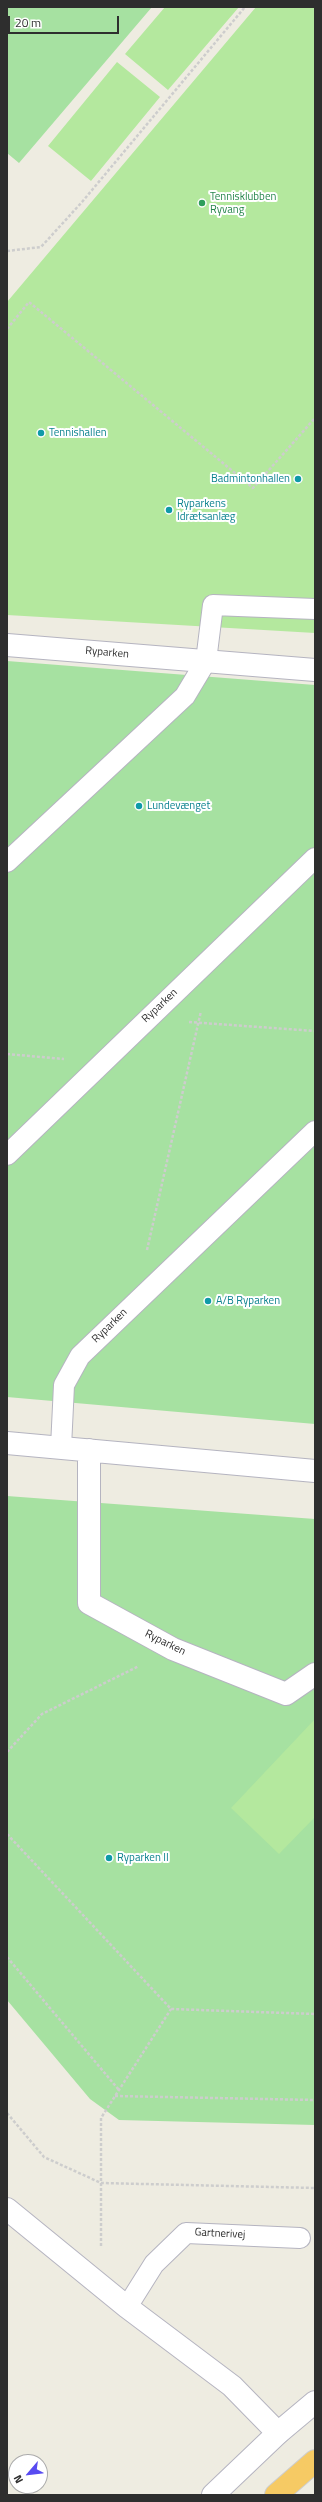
<!DOCTYPE html>
<html>
<head>
<meta charset="utf-8">
<style>
	body { margin:0 }
	#map { position:relative; width:322px; height:2502px; overflow:hidden; background:#eeece1; font-family:"Titillium Web",sans-serif }
	canvas { display:block }
	.frame { position:absolute; inset:0; border:8px solid #2e2e2e; pointer-events:none }
	.north { position:absolute; left:8px; top:2454px; width:40px; height:40px; box-sizing:border-box; background:#fff; border:1px solid #ababab; border-radius:50%; rotate:242deg; font-size:11px; font-weight:700; line-height:16px; text-align:center; color:#2e2e2e }
	.north::after { content:''; display:block; margin:auto; width:14px; height:18px; background:#584bf1; clip-path:polygon(50% 0,100% 100%,50% 72%,0 100%) }
	.scale { position:absolute; left:8px; top:16px; width:111px; height:18px; box-sizing:border-box; border:2px solid #2e2e2e; border-top:0; padding-left:5px; font-size:12px; line-height:14px; white-space:nowrap; color:#2e2e2e; -webkit-text-stroke:3px #fff; paint-order:stroke }
</style>
</head>
<body>
<div id="map">
<canvas width="322" height="2502"></canvas>
<div class="frame"></div>
<div class="north">N</div>
<div class="scale">20 m</div>
</div>
<script>
const c = document.querySelector('canvas').getContext('2d');
c.lineJoin = 'round';
function paint(path, color) {
  c.fillStyle = color;
  c.fill(path, 'evenodd');
}
function toPath(rows) {
  const path = new Path2D();
  for (const r of rows) {
    path.moveTo(r[0], r[1]);
    for (let i = 2; i < r.length; i += 2) path.lineTo(r[i], r[i + 1]);
  }
  return path;
}
function trace(path, color, width, dash) {
  c.strokeStyle = color;
  c.lineWidth = width;
  c.lineCap = dash ? 'butt' : 'round';
  c.setLineDash(dash || []);
  c.stroke(path);
}
function label(font, color, halo, rows, align = 'center') {
  c.font = font + ' "Titillium Web",sans-serif';
  c.lineWidth = 4;
  c.setLineDash([]);
  c.textBaseline = 'middle';
  c.strokeStyle = halo;
  c.fillStyle = color;
  for (const [text, x, y, turn = 0] of rows) {
    c.save();
    c.translate(x, y);
    c.rotate((+turn || 0) * Math.PI / 180);
    c.textAlign = isNaN(turn) ? turn : align;
    if (halo) c.strokeText(text, 0, 0);
    c.fillText(text, 0, 0);
    c.restore();
  }
}
paint(toPath([
	[7,7,152,7,19,163,7,153],
	[7,661,315,685,315,1424,7,1397],
	[7,1496,315,1519,315,2125,119,2120,90,2099,7,2000]
]), '#a6e1a1');
paint(toPath([
	[165,7,239,7,168,90,125,54],
	[256,7,315,7,315,633,7,615,7,302],
	[117,62,160,97,91,181,48,146],
	[315,1719,315,1817,279,1854,231,1808]
]), '#b4e89e');
const lane = toPath([
	[7,862,185,696,206,661,213,605,315,609],
	[7,1155,315,858],
	[61,1447,64,1385,80,1356,315,1131],
	[127,2307,154,2264,186,2233,300,2238]
]);
const street = toPath([
	[7,645,315,670],
	[7,1443,315,1471],
	[89,1450,89,1603,173,1649,286,1694,315,1674],
	[7,2209,127,2307,232,2386,278,2433]
]);
const secondary = toPath([
	[213,2495,278,2433,315,2402]
]);
const highway = toPath([
	[276,2495,315,2461]
]);
trace(lane, '#b5b4c0', 22);
trace(street, '#b5b4c0', 24);
trace(secondary, '#b5b4c0', 24);
trace(highway, '#cdcdcd', 24);
trace(toPath([
	[7,251,41,247,82,202,245,7],
	[7,329,29,302,253,488,315,418],
	[189,1022,315,1031],
	[7,1054,64,1059],
	[147,1250,201,1011],
	[7,1752,42,1714,139,1666],
	[7,1834,171,2009,315,2014],
	[7,1957,119,2090],
	[115,2096,315,2100],
	[7,2113,44,2157,101,2183,315,2188],
	[101,2246,101,2118,171,2009]
]), '#cdcdcd', 2.5, [3, 2]);
trace(lane, '#fff', 20);
trace(street, '#fff', 22);
trace(secondary, '#fff', 22);
trace(highway, '#f6ca64', 22);
for (const [x, y, r, color] of [
	[202,203,4,"#2e9e5b"],
	[41,433,4,"#0f9aa8"],
	[298,479,4,"#0f9aa8"],
	[169,510,4,"#0f9aa8"],
	[139,806,4,"#0f9aa8"],
	[208,1301,4,"#0f9aa8"],
	[109,1858,4,"#0f9aa8"]
]) {
  const dot = new Path2D();
  dot.arc(x, y, r, 0, 2 * Math.PI);
  c.fillStyle = color;
  c.fill(dot);
  trace(dot, '#fff', 1.5);
}
label('11px', '#27864d', '#fff', [
	["Tennisklubben",210,197],
	["Ryvang",210,210]
], 'left');
label('11px', '#0d838f', '#fff', [
	["Tennishallen",49,433],
	["Badmintonhallen",290,479,"right"],
	["Ryparkens",177,504],
	["Idrætsanlæg",177,517],
	["Lundevænget",147,806],
	["A/B Ryparken",216,1301],
	["Ryparken II",117,1858]
], 'left');
label('11px', '#2e2e2e', '#fff', [
	["Ryparken",107,653,5],
	["Ryparken",160,1006,-43],
	["Ryparken",110,1326,-44],
	["Ryparken",165,1643,26],
	["Gartnerivej",220,2234,3]
]);
</script>
</body>
</html>
